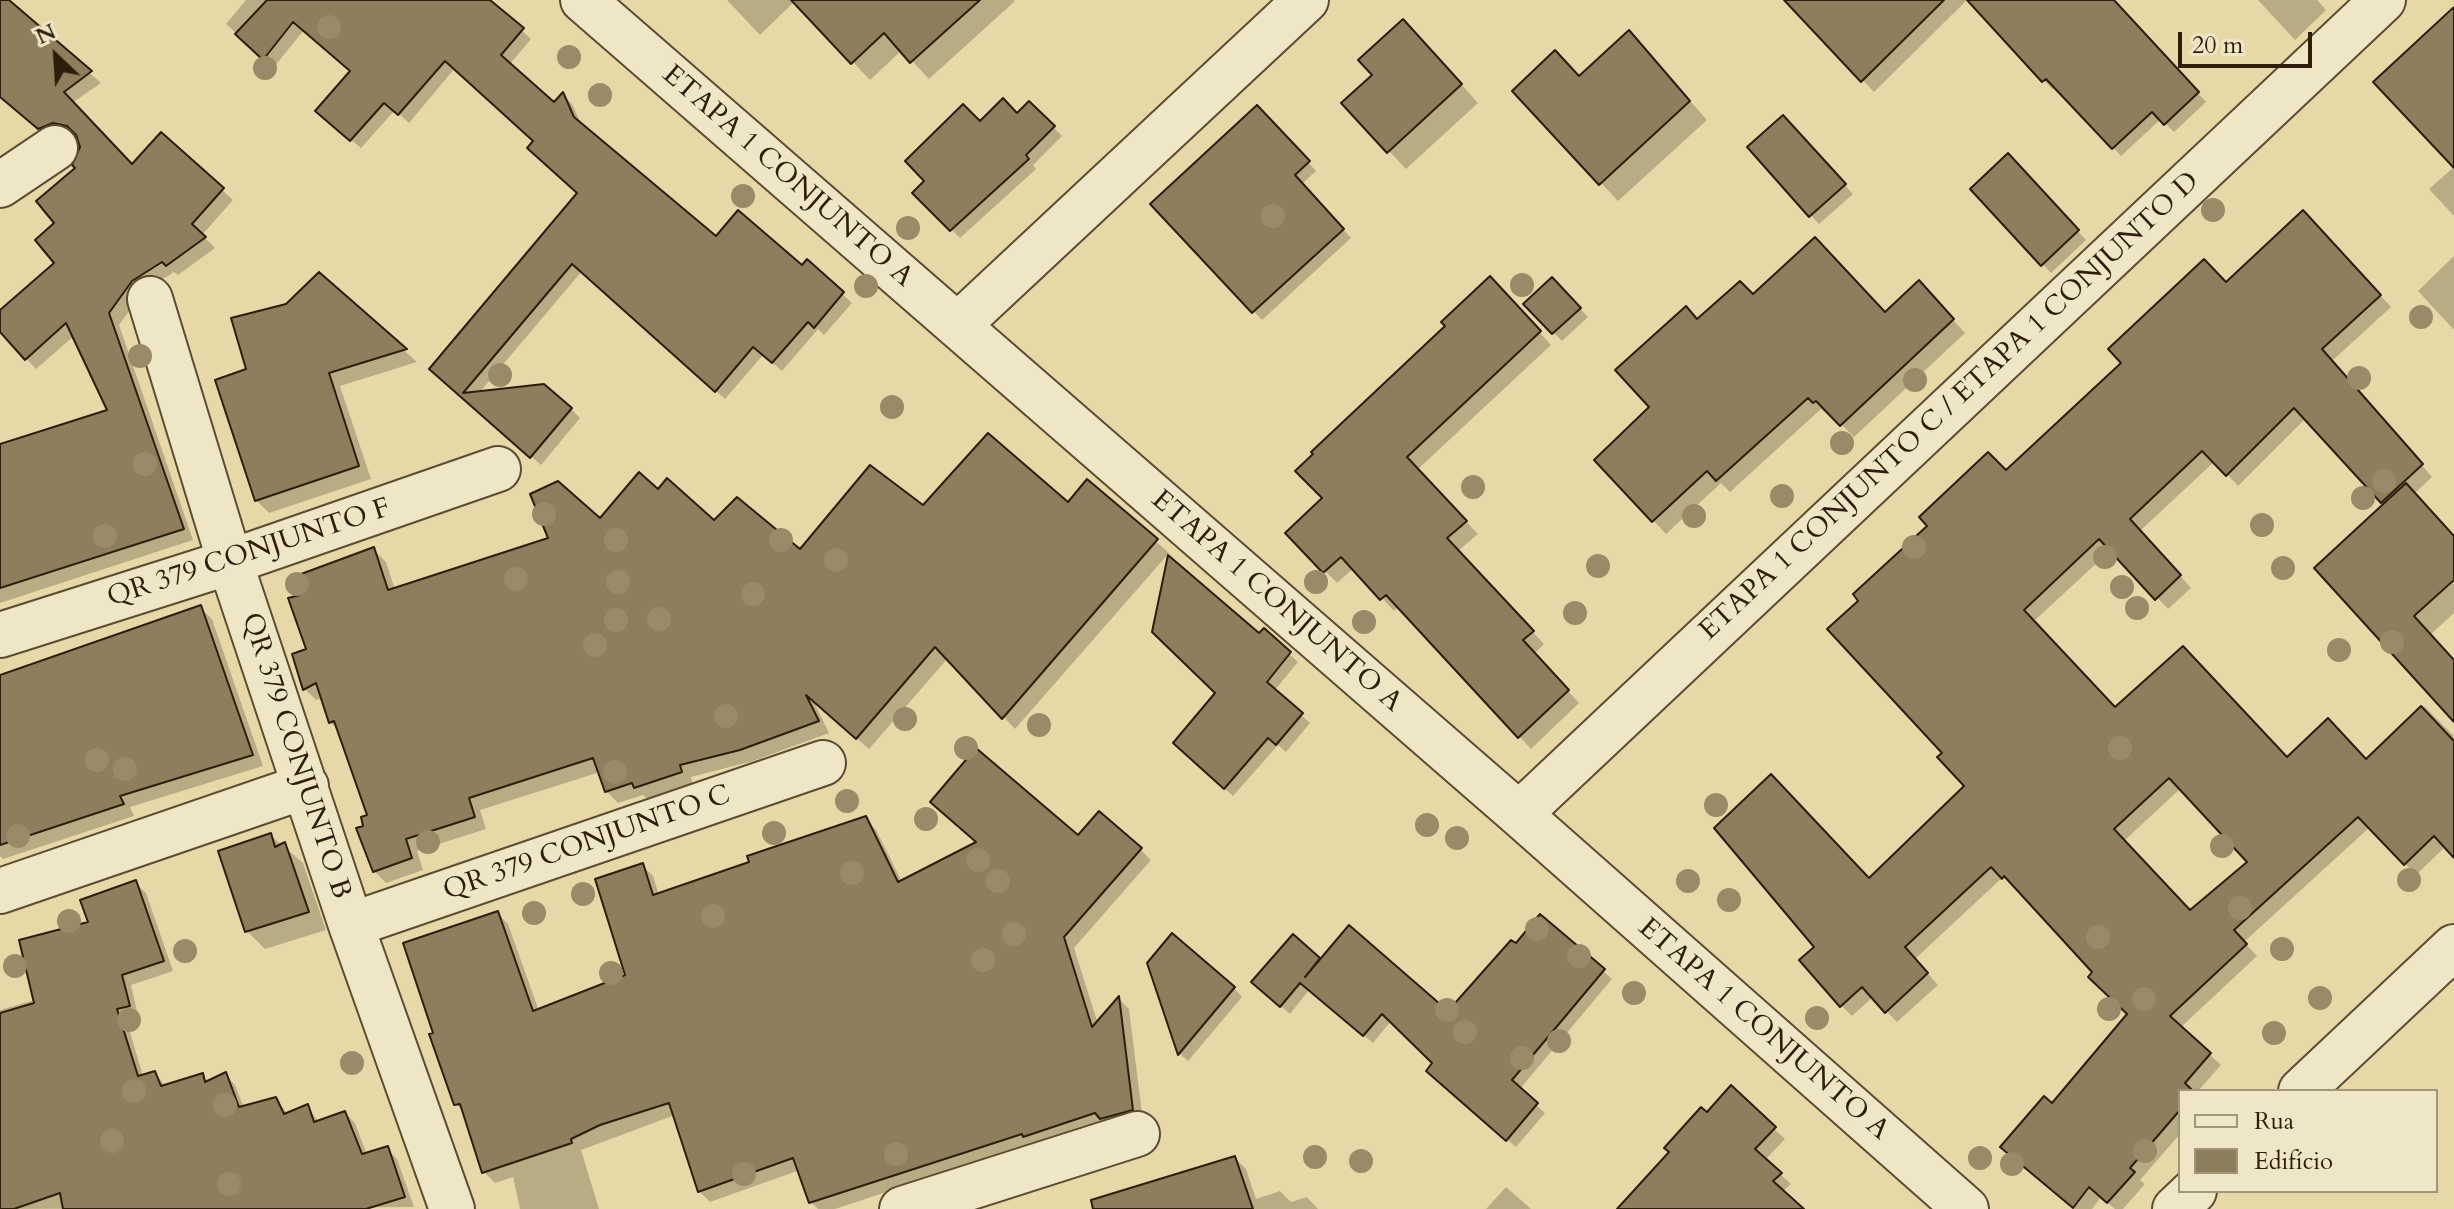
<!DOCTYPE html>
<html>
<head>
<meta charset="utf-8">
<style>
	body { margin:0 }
	#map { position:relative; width:2454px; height:1209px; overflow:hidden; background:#e7d8a7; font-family:Cardo,serif }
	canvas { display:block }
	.legend { position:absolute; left:2178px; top:1089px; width:260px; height:104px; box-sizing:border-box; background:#efe6c6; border:2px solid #a1967b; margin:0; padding:10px 14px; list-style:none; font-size:24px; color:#2c1e0b }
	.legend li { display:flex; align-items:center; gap:16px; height:40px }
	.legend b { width:40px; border:2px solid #a1967b }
	.north { position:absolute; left:16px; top:16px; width:80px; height:80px; -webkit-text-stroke:6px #efe6c6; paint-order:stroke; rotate:335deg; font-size:22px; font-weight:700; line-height:32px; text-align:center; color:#2c1e0b }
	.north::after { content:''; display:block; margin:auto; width:28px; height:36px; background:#2c1e0b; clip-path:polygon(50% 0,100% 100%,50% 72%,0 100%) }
	.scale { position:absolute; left:2178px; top:32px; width:134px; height:36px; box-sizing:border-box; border:4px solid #2c1e0b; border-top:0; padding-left:10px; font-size:24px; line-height:28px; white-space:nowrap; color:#2c1e0b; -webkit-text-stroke:6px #efe6c6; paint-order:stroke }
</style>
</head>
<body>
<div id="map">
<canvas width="2454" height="1209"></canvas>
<ul class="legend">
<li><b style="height:10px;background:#efe6c6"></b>Rua</li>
<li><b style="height:22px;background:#8d7f5c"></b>Edifício</li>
</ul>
<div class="north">N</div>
<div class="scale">20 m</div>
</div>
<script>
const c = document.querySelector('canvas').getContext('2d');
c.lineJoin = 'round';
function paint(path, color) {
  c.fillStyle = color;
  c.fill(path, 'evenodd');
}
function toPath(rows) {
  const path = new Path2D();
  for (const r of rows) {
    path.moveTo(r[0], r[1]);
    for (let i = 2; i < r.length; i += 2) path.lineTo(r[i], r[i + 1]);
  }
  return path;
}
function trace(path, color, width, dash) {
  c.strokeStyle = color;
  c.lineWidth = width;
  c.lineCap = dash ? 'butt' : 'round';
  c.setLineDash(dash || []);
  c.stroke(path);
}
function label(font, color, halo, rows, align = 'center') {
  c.font = font + ' Cardo,serif';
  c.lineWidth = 6;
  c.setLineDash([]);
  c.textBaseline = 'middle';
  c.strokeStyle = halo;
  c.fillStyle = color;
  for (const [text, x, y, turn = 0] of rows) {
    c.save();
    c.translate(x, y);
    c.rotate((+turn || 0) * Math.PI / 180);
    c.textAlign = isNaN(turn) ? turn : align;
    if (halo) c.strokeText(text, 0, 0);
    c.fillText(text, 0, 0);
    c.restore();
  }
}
paint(toPath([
	[246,0,487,0,531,39,510,64,554,105,563,95,572,104,582,126,717,238,802,268,807,262,852,303,824,335,818,329,782,371,763,355,725,399,582,271,479,393,571,409,580,418,541,465,441,378,579,193,536,142,455,68,409,123,395,110,361,148,327,120,352,71,304,30,274,67,226,24],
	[727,0,1013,0,1015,1,929,79,902,50,870,80,795,1,760,35],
	[1803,0,1967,0,1874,92,1795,8],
	[2073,0,2112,0,2206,102,2174,132,2161,119,2121,156,2056,86,2052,89,2009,43],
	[2258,0,2317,0,2326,10,2295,40],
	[15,8,101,83,72,103,133,167,161,135,233,200,202,235,215,248,178,275,174,272,143,292,119,325,193,540,0,603,0,446,109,411,74,336,36,369,0,329,0,313,57,263,57,223,82,147,78,135,66,133,50,139,0,93,0,25],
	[1421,39,1478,103,1406,169,1344,103],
	[1646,51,1707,120,1618,201,1515,91,1580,78],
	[1029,103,1062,136,1033,165,1036,169,960,238,915,193,980,124,1017,116],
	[1257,108,1316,171,1302,184,1351,238,1262,320,1153,204],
	[1791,126,1853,194,1819,224,1749,147],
	[2007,156,2086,240,2051,273,1972,189],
	[2454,167,2454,216,2429,189],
	[2314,224,2391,307,2332,361,2432,477,2414,494,2454,537,2454,613,2430,635,2454,661,2454,719,2317,568,2385,505,2306,418,2238,486,2215,461,2140,531,2191,588,2168,609,2112,549,2033,622,2115,709,2287,759,2367,761,2424,706,2454,736,2454,851,2446,846,2416,875,2370,827,2244,942,2257,956,2180,1028,2221,1065,2198,1091,2180,1091,2180,1134,2140,1180,2145,1184,2123,1209,2115,1209,2101,1197,2092,1209,2074,1209,2014,1158,2052,1106,2130,1014,2016,886,2003,877,1915,959,1938,985,1897,1022,1873,997,1852,1016,1841,1005,1816,947,1870,880,1967,786,1944,753,2006,473,2227,285],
	[2181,788,2250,862,2191,913,2124,841],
	[2454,256,2454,330,2418,291],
	[319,275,417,362,340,386,371,479,269,513,256,500,249,371,287,305],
	[1552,279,1588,317,1562,341,1525,304],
	[1502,291,1551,345,1417,470,1478,534,1458,551,1544,644,1534,654,1579,703,1531,749,1399,606,1394,611,1354,568,1337,583,1288,533,1324,498],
	[1931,296,1965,333,1854,437,1829,412,1827,414,1821,409,1730,492,1721,483,1666,534,1596,460,1651,407,1698,321,1753,297,1886,314],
	[1087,481,1169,553,1015,729,948,658,869,749,813,700,829,733,753,761,691,777,693,784,648,799,643,795,618,803,606,791,600,772,480,810,486,829,417,851,423,870,386,883,374,871,366,827,369,816,340,731,330,722,323,698,316,700,305,689,309,650,302,596,374,550,386,562,395,590,600,520,658,492,714,522,800,552,923,508,1068,504],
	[200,608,212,619,263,766,130,807,134,816,3,859,0,856,0,675],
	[1264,631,1298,662,1274,691,1310,723,1286,752,1278,745,1233,796,1184,752,1218,693],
	[865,819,876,830,902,882,1078,838,1140,849,1151,860,1074,948,1098,1024,1119,999,1129,1009,1143,1121,1032,1144,835,1209,818,1209,811,1202,800,1170,710,1202,699,1191,675,1115,581,1150,599,1209,520,1209,513,1177,495,1183,484,1172,465,1113,456,1104,497,913,508,924,539,1011,627,977,642,865,653,876,659,895],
	[270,835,303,863,326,930,265,949,247,931],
	[135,883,146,893,173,971,131,985,138,1016,126,1019,143,1076,155,1073,166,1087,202,1075,209,1082,225,1075,235,1085,244,1108,275,1099,288,1114,307,1107,319,1122,345,1113,355,1123,367,1155,387,1149,397,1159,414,1207,7,1209,0,1190,0,1010,35,1000,90,923],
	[1293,937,1320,962,1448,1014,1516,946,1603,971,1612,979,1519,1090,1545,1113,1516,1147,1438,1079,1435,1063,1391,1021,1373,1043,1309,990,1290,1014,1262,990],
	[1149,963,1234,988,1242,997,1188,1061,1180,1054],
	[1731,1088,1785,1139,1765,1160,1791,1184,1782,1192,1789,1209,1619,1209],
	[1235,1158,1246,1169,1256,1199,1280,1191,1291,1202,1307,1197,1318,1209,1111,1209],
	[1506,1187,1531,1209,1486,1209]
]), '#0003');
const building = toPath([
	[0,0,9,0,92,71,64,92,132,164,161,132,224,188,192,224,206,237,166,266,162,262,132,281,109,313,184,529,0,588,0,444,107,410,66,323,25,360,0,332,0,310,54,263,35,240,54,223,36,201,75,168,72,165,80,147,76,135,67,126,53,123,38,129,0,97,0,0],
	[267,0,490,0,524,28,501,55,554,102,563,92,574,117,716,236,738,210,802,265,807,259,844,292,814,328,808,322,772,363,753,347,715,392,572,264,463,393,544,384,572,408,530,458,429,369,577,193,527,148,533,141,445,61,398,115,384,103,350,141,315,111,350,71,293,22,263,60,235,34,267,0],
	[791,0,980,0,910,63,884,33,851,64,791,0],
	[1784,0,1944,0,1861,82,1784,0],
	[1967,0,2114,0,2199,92,2164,125,2152,112,2112,149,2046,79,2042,82,1967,0],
	[2454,7,2454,168,2373,82,2454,7],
	[1403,19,1462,84,1387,153,1341,103,1372,75,1358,60,1403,19],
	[1629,30,1690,101,1599,185,1512,91,1555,50,1579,76,1629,30],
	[1003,98,1017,113,1029,101,1055,126,1026,155,1029,159,950,231,912,193,924,181,905,161,963,104,980,121,1003,98],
	[1257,105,1310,161,1295,175,1344,229,1252,313,1150,204,1257,105],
	[1783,115,1846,184,1809,217,1747,147,1783,115],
	[2008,153,2079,230,2041,266,1970,189,2008,153],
	[2303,210,2381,295,2322,349,2423,464,2381,503,2294,408,2226,476,2202,451,2130,519,2181,575,2155,600,2099,539,2024,610,2115,707,2183,646,2287,757,2328,718,2366,759,2421,706,2454,741,2454,858,2434,836,2404,865,2358,817,2234,930,2247,944,2170,1016,2211,1053,2185,1083,2193,1091,2180,1091,2180,1110,2130,1168,2135,1172,2107,1203,2089,1187,2073,1208,2000,1147,2044,1096,2052,1103,2127,1014,2088,977,2092,972,2004,876,2002,879,1991,867,1905,947,1928,973,1885,1013,1862,987,1840,1007,1799,960,1814,947,1714,828,1771,774,1869,878,1964,786,1937,757,1942,753,1827,629,1858,601,1853,594,1927,526,1919,517,1988,452,2006,470,2121,363,2108,349,2204,259,2226,282,2303,210],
	[2169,778,2247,862,2190,910,2114,829,2169,778],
	[1815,237,1885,312,1919,280,1954,319,1840,426,1816,401,1813,403,1808,398,1716,481,1707,471,1652,522,1594,460,1649,407,1615,370,1686,306,1697,319,1740,281,1753,294,1815,237],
	[319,272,407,349,329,373,359,466,255,501,215,380,246,369,231,318,286,304,319,272],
	[1490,276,1541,331,1407,457,1467,521,1447,538,1534,631,1523,640,1569,690,1518,738,1386,595,1380,600,1341,557,1323,573,1285,533,1322,498,1295,471,1313,454,1311,452,1445,326,1441,322,1490,276],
	[1552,277,1581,308,1552,334,1523,304,1552,277],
	[988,433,1068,502,1087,479,1158,539,1002,719,935,647,856,739,806,695,819,721,740,750,680,765,682,772,634,788,632,783,605,792,593,758,469,798,475,817,406,839,412,858,373,872,356,828,363,826,361,817,367,815,334,721,329,723,316,683,303,690,292,654,306,649,288,598,300,595,293,577,374,547,388,590,548,538,530,494,558,481,600,518,639,472,658,489,667,478,714,520,737,497,800,549,870,465,923,505,988,433],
	[2406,483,2454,536,2454,580,2414,616,2454,660,2454,722,2314,568,2406,483],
	[1168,555,1259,633,1264,628,1291,652,1267,682,1303,713,1276,745,1268,738,1224,789,1173,743,1215,693,1152,632,1168,555],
	[201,605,253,755,120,796,124,804,0,845,0,675,201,605],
	[976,748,1078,835,1099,811,1142,848,1064,937,1092,1027,1119,996,1133,1110,1100,1119,1095,1113,1023,1137,1022,1134,809,1203,793,1158,698,1192,669,1103,600,1125,571,1139,572,1143,482,1173,460,1104,454,1105,429,1034,433,1033,403,943,498,911,533,1011,625,975,595,879,643,863,653,895,749,862,747,856,866,816,898,882,976,842,930,802,976,748],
	[271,833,275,847,285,842,309,912,245,932,218,851,271,833],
	[136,880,164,961,122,975,130,1006,117,1009,138,1076,155,1071,161,1086,203,1073,205,1082,226,1072,239,1107,276,1097,284,1114,308,1104,314,1122,345,1111,362,1154,388,1146,405,1197,366,1209,63,1209,60,1193,14,1209,0,1209,0,1013,34,1003,19,940,88,922,80,900,136,880],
	[1540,914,1605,969,1512,1080,1538,1103,1506,1141,1426,1071,1432,1063,1382,1014,1363,1036,1300,983,1280,1007,1251,982,1293,934,1320,958,1305,977,1349,925,1448,1011,1511,940,1516,943,1540,914],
	[1172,933,1235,987,1178,1055,1147,963,1172,933],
	[1731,1085,1776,1127,1755,1149,1782,1173,1773,1181,1804,1209,1617,1209,1669,1152,1664,1148,1701,1107,1707,1112,1731,1085],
	[1235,1156,1253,1209,1093,1209,1091,1200,1235,1156]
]);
paint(building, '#8d7f5c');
trace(building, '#2c1e0b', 2);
const street = toPath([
	[583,0,1519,814,1966,1209],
	[0,185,55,148],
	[150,299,230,562,351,925,452,1209],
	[958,325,1306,0],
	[0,635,230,562,498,469],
	[1519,814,2383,0],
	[0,891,306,786],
	[351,925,823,763],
	[2301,1091,2454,947],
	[902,1209,1137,1134],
	[2175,1209,2194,1191]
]);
trace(street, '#5b4c32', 48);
trace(street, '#efe6c6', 44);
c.fillStyle = '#998b67';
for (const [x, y] of [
	[329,27],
	[569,57],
	[265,68],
	[600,95],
	[743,196],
	[2213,210],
	[1273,216],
	[908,228],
	[1522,285],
	[866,286],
	[2421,317],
	[140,356],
	[500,375],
	[2359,378],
	[1915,380],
	[892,407],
	[1842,443],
	[145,464],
	[2384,481],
	[1473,487],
	[1782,496],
	[2363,498],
	[544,514],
	[1694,516],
	[2262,525],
	[105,536],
	[616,540],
	[781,540],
	[1914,547],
	[2105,557],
	[836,560],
	[1598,566],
	[2283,568],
	[516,579],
	[618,582],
	[1316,582],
	[297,584],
	[2122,587],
	[753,594],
	[2137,608],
	[1575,613],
	[659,619],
	[616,620],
	[1364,622],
	[2392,642],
	[595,645],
	[2339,650],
	[726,716],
	[905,719],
	[1039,725],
	[966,748],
	[2120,748],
	[97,760],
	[125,769],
	[615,772],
	[847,801],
	[1716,805],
	[926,819],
	[1427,825],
	[774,833],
	[18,836],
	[1457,838],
	[428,842],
	[2222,846],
	[978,860],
	[852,873],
	[2409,880],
	[998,881],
	[1688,881],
	[583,894],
	[1729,900],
	[2240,908],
	[534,913],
	[713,916],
	[69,921],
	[1537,929],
	[1014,934],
	[2098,937],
	[2282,949],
	[185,951],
	[1579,956],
	[983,960],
	[15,966],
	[611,973],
	[1634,993],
	[2320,998],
	[2144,999],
	[2109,1009],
	[1447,1010],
	[1817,1018],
	[129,1020],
	[1465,1032],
	[2274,1033],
	[1559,1041],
	[1522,1058],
	[352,1063],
	[134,1091],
	[225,1105],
	[112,1141],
	[2145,1151],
	[896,1154],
	[1315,1157],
	[1980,1158],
	[1361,1161],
	[2012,1164],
	[744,1174],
	[229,1184]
]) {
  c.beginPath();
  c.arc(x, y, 12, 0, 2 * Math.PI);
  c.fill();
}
label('28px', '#2c1e0b', '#efe6c6', [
	["ETAPA 1 CONJUNTO A",787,177,41],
	["ETAPA 1 CONJUNTO C / ETAPA 1 CONJUNTO D",1950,407,-43],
	["QR 379 CONJUNTO F",249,554,-18],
	["ETAPA 1 CONJUNTO A",1276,602,41],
	["QR 379 CONJUNTO B",295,756,72],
	["QR 379 CONJUNTO C",587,844,-19],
	["ETAPA 1 CONJUNTO A",1763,1030,41]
]);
</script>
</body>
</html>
